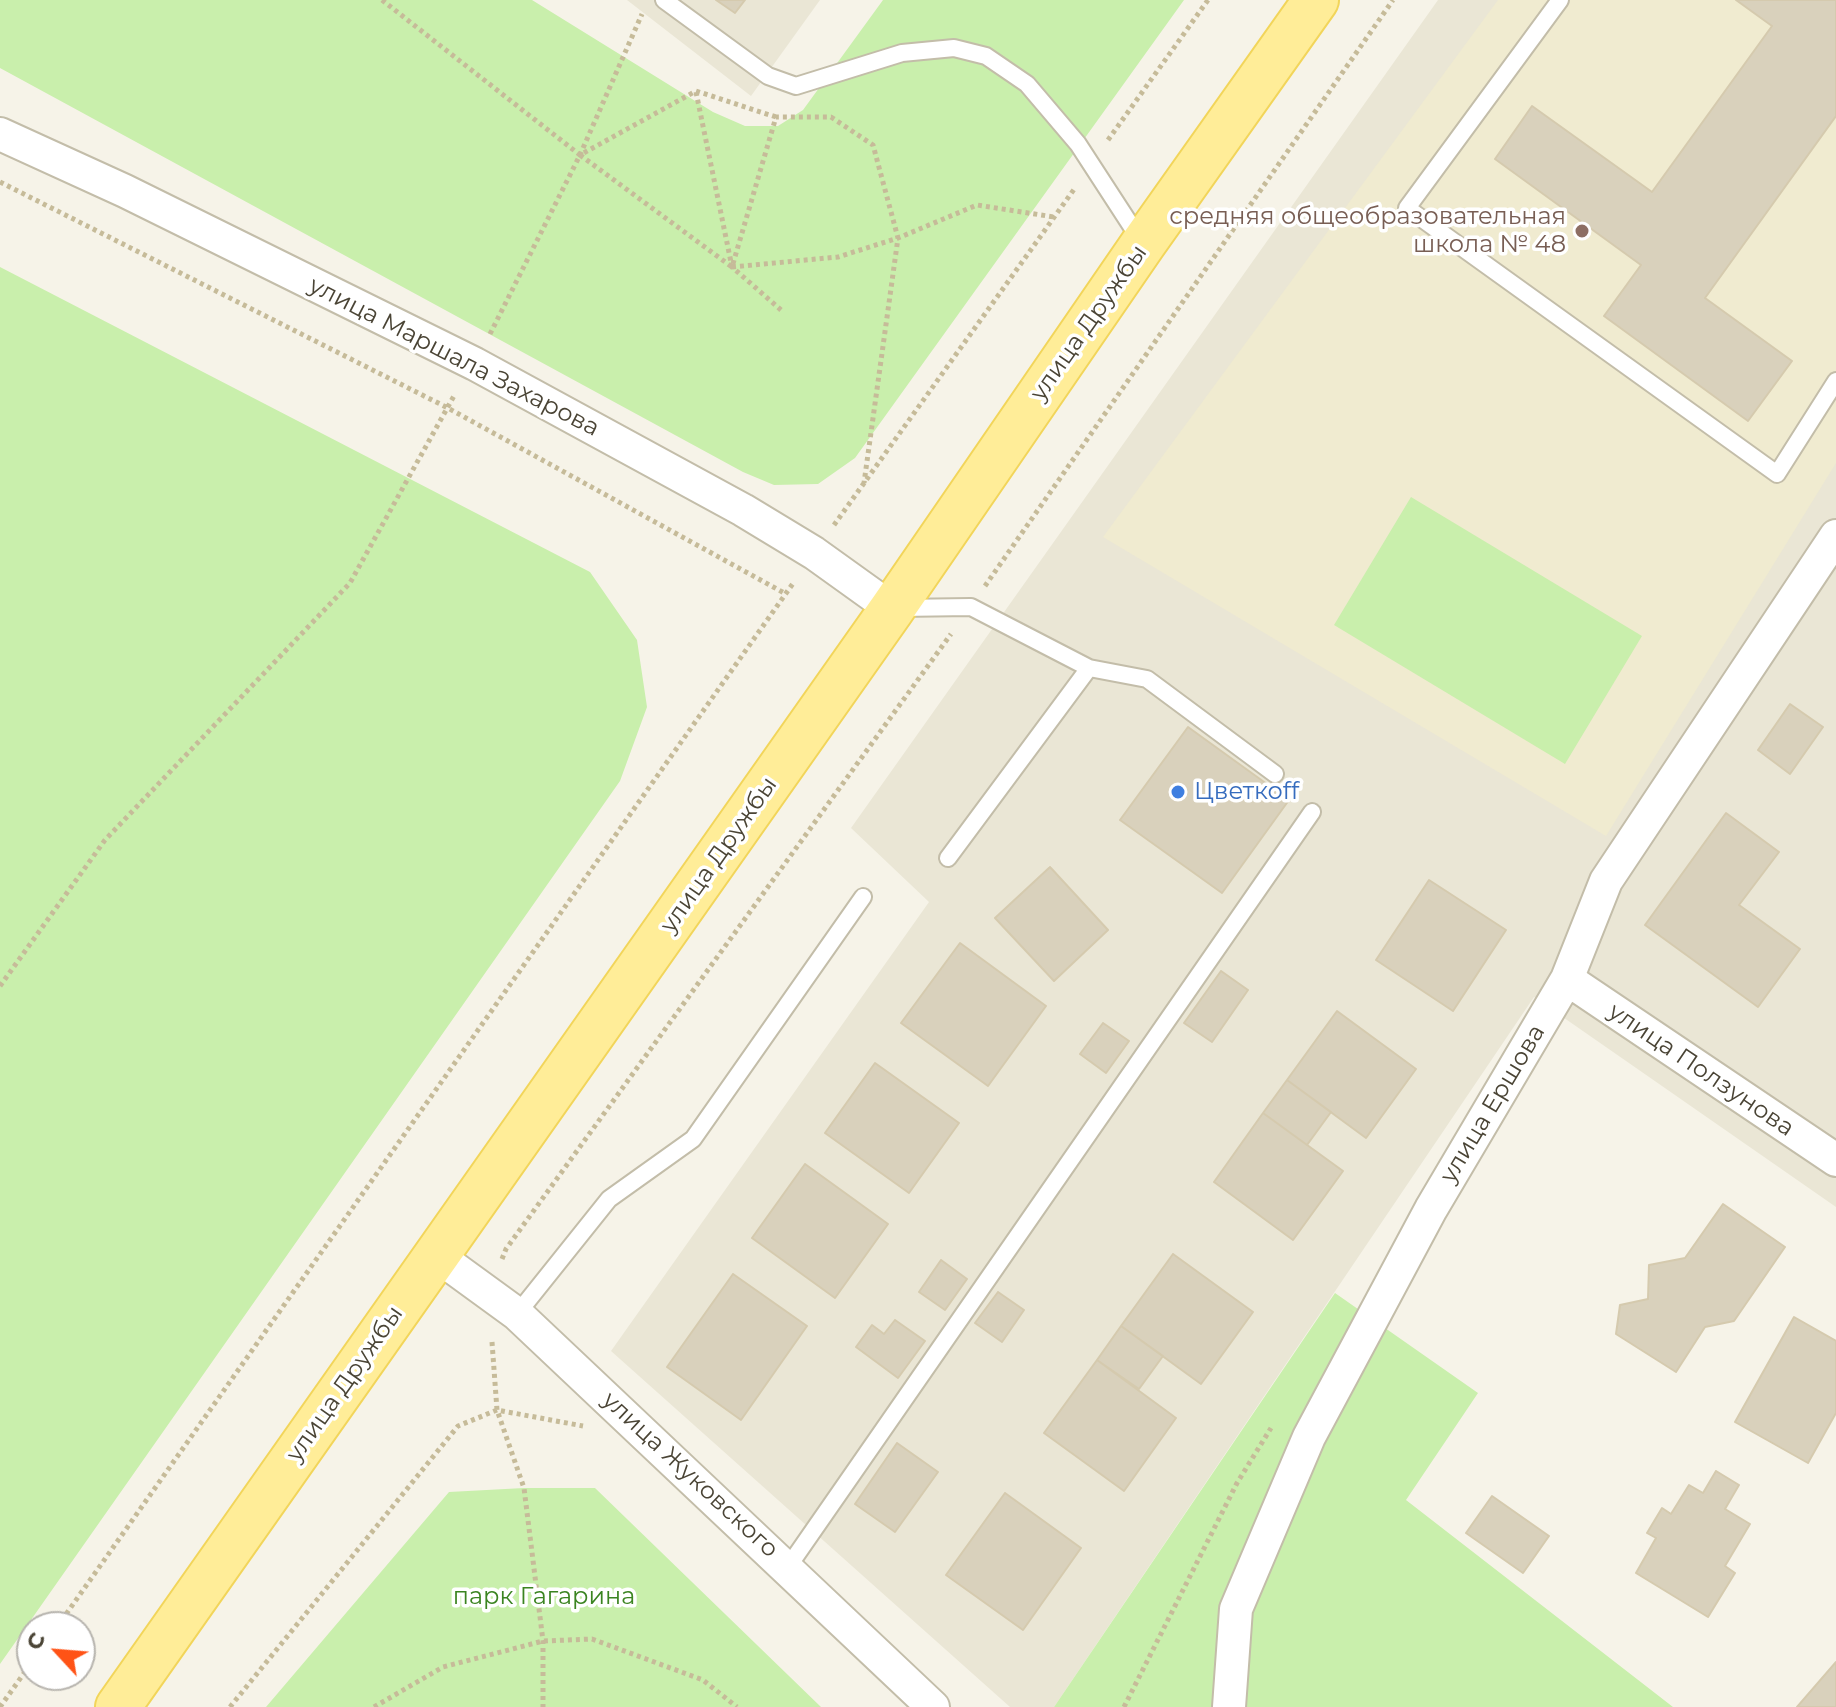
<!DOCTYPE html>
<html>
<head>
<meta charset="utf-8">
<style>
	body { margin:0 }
	#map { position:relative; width:1836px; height:1707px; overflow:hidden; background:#f6f3e8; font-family:Montserrat,sans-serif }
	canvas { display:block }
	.north { position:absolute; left:16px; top:1611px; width:80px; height:80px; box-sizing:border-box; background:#fff; border:2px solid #b7b4ae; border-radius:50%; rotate:296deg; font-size:22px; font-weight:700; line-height:32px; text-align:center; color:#4a4435 }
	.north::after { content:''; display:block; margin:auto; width:28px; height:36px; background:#ff5316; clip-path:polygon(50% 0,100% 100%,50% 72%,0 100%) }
</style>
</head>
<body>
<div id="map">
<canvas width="1836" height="1707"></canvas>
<div class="north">С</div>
</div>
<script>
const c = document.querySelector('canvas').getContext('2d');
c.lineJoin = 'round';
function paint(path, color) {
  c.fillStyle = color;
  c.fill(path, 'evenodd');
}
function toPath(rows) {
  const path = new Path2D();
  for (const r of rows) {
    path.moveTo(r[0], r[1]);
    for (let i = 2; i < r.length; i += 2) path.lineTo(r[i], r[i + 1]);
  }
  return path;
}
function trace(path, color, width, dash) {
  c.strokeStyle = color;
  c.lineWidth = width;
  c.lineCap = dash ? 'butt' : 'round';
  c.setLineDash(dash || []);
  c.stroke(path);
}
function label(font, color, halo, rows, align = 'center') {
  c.font = font + ' Montserrat,sans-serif';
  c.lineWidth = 7;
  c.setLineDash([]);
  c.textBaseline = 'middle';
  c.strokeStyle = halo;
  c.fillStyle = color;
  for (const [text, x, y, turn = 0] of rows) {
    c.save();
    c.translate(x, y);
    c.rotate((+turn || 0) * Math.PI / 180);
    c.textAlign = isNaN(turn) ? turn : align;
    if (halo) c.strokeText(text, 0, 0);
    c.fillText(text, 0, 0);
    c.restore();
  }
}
paint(toPath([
	[627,0,820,0,751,96],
	[1438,0,1836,0,1836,1207,1534,997,1054,1707,1010,1707,611,1351,929,902,851,828]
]), '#eae6d5');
paint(toPath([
	[1498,0,1836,0,1836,463,1606,836,1103,537]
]), '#f0ebd0');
paint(toPath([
	[0,0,532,0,713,112,745,126,778,126,803,110,883,0,1184,0,855,458,818,484,774,485,743,472,0,68],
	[0,267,590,572,637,640,647,707,620,781,0,1664],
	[1411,497,1642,636,1565,764,1334,625],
	[1335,1293,1478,1393,1406,1500,1673,1707,1054,1707],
	[524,1488,595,1488,821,1707,266,1707,449,1492]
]), '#c9efac');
const building = toPath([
	[716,0,745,0,735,13,716,0],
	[1736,0,1836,0,1836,116,1705,298,1792,361,1748,421,1604,316,1641,265,1495,159,1532,106,1652,192,1772,26,1736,0],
	[1790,704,1823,727,1790,774,1758,750,1790,704],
	[1188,727,1289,800,1222,893,1120,820,1188,727],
	[1726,813,1779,852,1739,905,1800,949,1758,1007,1645,925,1726,813],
	[1050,867,1108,930,1054,981,995,918,1050,867],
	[1429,880,1506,930,1453,1011,1376,960,1429,880],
	[960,943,1046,1006,988,1086,901,1023,960,943],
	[1221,971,1248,990,1212,1042,1184,1023,1221,971],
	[1337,1011,1416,1069,1366,1138,1287,1080,1337,1011],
	[1103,1023,1129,1041,1106,1073,1080,1054,1103,1023],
	[875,1063,959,1123,909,1193,825,1133,875,1063],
	[1287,1080,1331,1112,1307,1145,1263,1113,1287,1080],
	[1263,1113,1343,1171,1293,1240,1214,1182,1263,1113],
	[805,1164,888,1224,835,1298,752,1238,805,1164],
	[1723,1204,1785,1247,1734,1321,1705,1327,1676,1372,1616,1334,1620,1305,1648,1299,1649,1265,1685,1258,1723,1204],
	[1173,1254,1253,1312,1201,1384,1121,1326,1173,1254],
	[941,1260,967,1279,945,1310,919,1292,941,1260],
	[733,1274,807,1326,741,1420,667,1367,733,1274],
	[998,1292,1024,1310,1002,1342,975,1323,998,1292],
	[1794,1317,1836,1341,1836,1413,1808,1463,1735,1422,1794,1317],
	[895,1320,925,1341,898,1378,856,1347,872,1325,884,1334,895,1320],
	[1121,1326,1163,1356,1139,1389,1097,1360,1121,1326],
	[1097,1360,1176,1418,1124,1491,1044,1433,1097,1360],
	[897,1443,938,1472,895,1532,855,1504,897,1443],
	[1716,1471,1739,1485,1725,1509,1750,1524,1725,1566,1735,1573,1708,1617,1636,1573,1656,1538,1647,1533,1662,1508,1671,1514,1689,1485,1703,1493,1716,1471],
	[1005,1493,1081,1548,1023,1630,946,1575,1005,1493],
	[1492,1496,1549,1536,1523,1573,1466,1533,1492,1496],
	[1836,1662,1836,1707,1797,1707,1836,1662]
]);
paint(building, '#d9d1bc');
trace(building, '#d5caae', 2);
const lane = toPath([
	[664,0,768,76,796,86,902,53,954,48,986,56,1027,84,1078,144,1141,241],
	[1560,0,1407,208,1777,474,1836,381],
	[898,608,971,607,1089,668,1147,679,1275,774],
	[948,858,1089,668],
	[517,1314,609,1199,693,1139,863,897],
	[788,1567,1312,812]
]);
const street = toPath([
	[0,134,125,191,475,364,743,510,814,553,892,609],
	[1567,979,1836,1160],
	[436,1255,517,1314,933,1707],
	[1229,1707,1236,1609,1309,1437,1431,1209,1567,979,1606,881,1836,536]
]);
const primary = toPath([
	[118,1707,892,609,1143,244,1316,0]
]);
trace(lane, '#c3bda9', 20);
trace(street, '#c3bda9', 36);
trace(primary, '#f2d55a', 48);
trace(toPath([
	[382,0,580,155,696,91,776,117,777,115],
	[696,92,732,267,781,310],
	[1108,140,1208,0],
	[580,155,732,267,776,117,831,117,873,145,898,238,864,483],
	[0,182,446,407,786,594],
	[732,267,838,257,898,238,977,205,1054,217],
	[490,334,580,155,642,14],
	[834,525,1075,188],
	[985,586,1393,0],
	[0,986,105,840,350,583,455,394],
	[502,1259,506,1249,951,634],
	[492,1342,497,1410,524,1488,543,1641,543,1707],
	[57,1627,794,582],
	[0,1707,32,1662],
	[230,1707,458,1426,497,1410,583,1426],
	[374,1707,443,1667,543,1641,592,1639,703,1680,737,1707],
	[1124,1707,1237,1483,1271,1428]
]), '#c6bb99', 5, [4, 4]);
trace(lane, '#fff', 16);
trace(street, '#fff', 32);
trace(primary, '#ffed98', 44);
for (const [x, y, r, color] of [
	[1582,231,8,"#8d6e63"],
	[1178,792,8,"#3f7fe0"]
]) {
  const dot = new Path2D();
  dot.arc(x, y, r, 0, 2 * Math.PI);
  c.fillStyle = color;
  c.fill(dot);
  trace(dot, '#fff', 3);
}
label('24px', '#785e54', '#fff', [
	["средняя общеобразовательная",1566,217],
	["школа № 48",1566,245]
], 'right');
label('24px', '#4a4435', '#fff', [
	["улица Дружбы",1089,323,-55],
	["улица Маршала Захарова",454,357,27],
	["улица Дружбы",719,855,-55],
	["улица Ползунова",1701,1070,34],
	["улица Ершова",1493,1104,-59],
	["улица Дружбы",345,1384,-55],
	["улица Жуковского",690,1475,43]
]);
label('24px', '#366cbe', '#fff', [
	["Цветкоff",1194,792]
], 'left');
label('24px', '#3b8421', '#fff', [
	["парк Гагарина",544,1597]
]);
</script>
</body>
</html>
